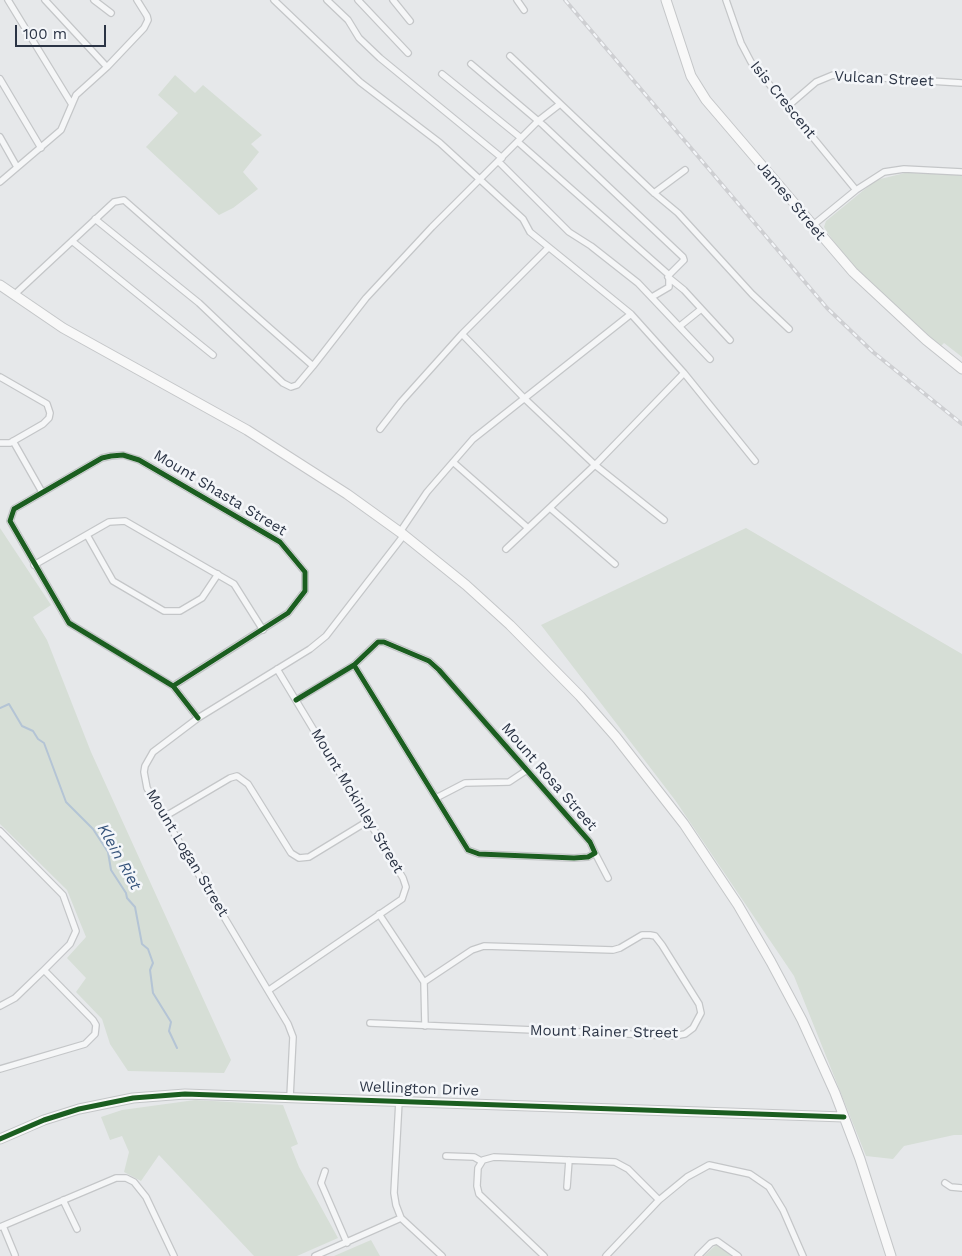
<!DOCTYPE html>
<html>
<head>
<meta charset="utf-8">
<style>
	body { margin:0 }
	#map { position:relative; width:962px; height:1256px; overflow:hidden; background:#e6e8ea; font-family:"Work Sans",sans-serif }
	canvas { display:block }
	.scale { position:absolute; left:15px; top:25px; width:91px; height:22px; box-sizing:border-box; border:2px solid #2b3445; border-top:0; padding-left:6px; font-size:15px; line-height:18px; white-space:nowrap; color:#2b3445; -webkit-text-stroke:4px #f4f6f9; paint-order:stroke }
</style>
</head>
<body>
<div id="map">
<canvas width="962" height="1256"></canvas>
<div class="scale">100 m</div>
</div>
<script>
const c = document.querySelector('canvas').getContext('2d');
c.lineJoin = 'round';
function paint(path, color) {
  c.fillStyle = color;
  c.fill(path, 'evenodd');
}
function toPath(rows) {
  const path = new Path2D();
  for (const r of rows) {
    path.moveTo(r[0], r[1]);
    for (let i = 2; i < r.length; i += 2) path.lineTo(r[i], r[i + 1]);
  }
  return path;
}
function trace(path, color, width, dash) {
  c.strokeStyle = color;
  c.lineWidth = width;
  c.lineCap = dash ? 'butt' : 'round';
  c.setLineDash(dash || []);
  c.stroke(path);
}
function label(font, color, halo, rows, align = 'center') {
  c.font = font + ' "Work Sans",sans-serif';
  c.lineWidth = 5;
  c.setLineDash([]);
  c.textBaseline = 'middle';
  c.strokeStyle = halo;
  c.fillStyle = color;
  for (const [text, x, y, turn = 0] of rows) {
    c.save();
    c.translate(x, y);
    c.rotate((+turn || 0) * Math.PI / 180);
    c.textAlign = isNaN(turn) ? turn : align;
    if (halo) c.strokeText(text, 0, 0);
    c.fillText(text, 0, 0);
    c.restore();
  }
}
paint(toPath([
	[175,75,195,93,203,85,262,135,251,144,259,152,243,172,258,189,233,208,219,215,146,147,178,113,158,95],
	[905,173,962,174,962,357,944,343,940,347,912,323,858,271,841,253,824,227,826,221,876,180],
	[0,528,51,605,33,617,47,640,91,752,231,1060,224,1073,128,1071,110,1044,102,1019,76,992,86,978,67,958,86,937,67,890,0,824],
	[746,528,962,654,962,1135,954,1135,904,1146,893,1159,866,1156,794,976,675,800,541,625],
	[195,1100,283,1105,298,1144,291,1147,299,1167,338,1238,297,1256,254,1256,159,1155,141,1181,124,1172,129,1152,122,1136,110,1140,101,1117,122,1110],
	[371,1240,380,1256,334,1256],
	[716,1245,720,1245,731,1256,704,1256]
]), '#d6ded6');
trace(toPath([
	[0,708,9,704,22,726,33,731,38,739,44,743,66,802,93,829,108,852,111,870,126,893,127,898,135,907,142,944,148,949,153,963,150,970,153,993,171,1022,169,1031,177,1048]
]), '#b4c4d5', 2);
const street = toPath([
	[8,0,71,103],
	[45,0,107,67],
	[94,0,111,13],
	[274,0,360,82,440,143,523,219,530,232,631,314,684,373,755,461],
	[327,0,348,20,359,38,380,58,502,158],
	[358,0,408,53],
	[393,0,410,21],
	[517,0,524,10],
	[726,0,741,43,751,62,856,190],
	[510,56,654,193,678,213,752,294,789,329],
	[471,64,543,125,683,257,684,260,669,275,669,287,652,297],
	[442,74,521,138],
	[0,79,41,148],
	[787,107,816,82,833,75,962,83],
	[0,137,17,167],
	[518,142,669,275],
	[499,162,569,232,591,246,638,283,710,359],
	[0,182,61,130,76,95,107,67,144,28,148,20,147,16,137,0],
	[654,193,685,170],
	[95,219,199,303,283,383,291,387,297,385,313,366,366,298,432,227,538,121,560,104],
	[812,226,856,190,884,172,904,169,962,172],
	[72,241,213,355],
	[668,277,684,290,730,340],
	[14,295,114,202,124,200,313,366],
	[680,326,700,310],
	[462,334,524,398,595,465,664,520],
	[0,377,47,404,50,413,49,418,43,424,10,443,0,443],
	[380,429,401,402,462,334,548,248],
	[13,441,42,492],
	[453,462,528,528],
	[550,508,615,564],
	[400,532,427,492,473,439,631,314],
	[87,535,113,581,164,611,180,611,202,598,218,574],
	[506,549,595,465,684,373],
	[34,565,109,522,125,521,234,584,263,630],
	[173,686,69,623,10,521,14,509,102,458,111,456,123,455,139,460,280,542,305,572,305,591,288,613,173,686,198,718],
	[296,700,354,665,378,642,384,642,429,661,439,670,590,842,595,853,588,857,574,858,479,854,468,850,354,665],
	[436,798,465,783,509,782,527,770],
	[164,817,230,778,237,776,248,784,291,853,299,858,309,857,368,821],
	[0,831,63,895,76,931,70,944,44,970,15,998,0,1006],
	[595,853,608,878],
	[379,914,424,982,425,1026],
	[269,990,402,899,406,887,403,878,277,669],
	[370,1023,674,1036,685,1034,693,1028,701,1013,699,1004,662,945,655,936,650,935,642,935,620,948,613,950,484,946,472,950,424,982],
	[0,1069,85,1044,95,1034,96,1025,93,1020,44,970],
	[290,1097,293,1037,288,1024,147,788,144,772,145,766,153,752,198,718,310,649,326,636,404,535],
	[399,1101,394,1193,396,1205,401,1218,442,1256],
	[446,1156,474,1157,481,1161],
	[325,1171,321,1183,347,1243],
	[945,1183,951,1187,962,1188],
	[567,1187,569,1160],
	[63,1200,77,1229],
	[3,1226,15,1255],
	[0,1227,116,1178,126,1178,134,1182,146,1197,174,1256],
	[315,1256,401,1218],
	[544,1256,479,1194,477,1186,478,1168,483,1160,494,1157,615,1162,628,1169,659,1200],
	[606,1256,659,1200,687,1177,709,1165,750,1174,769,1187,783,1210,803,1256],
	[698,1256,711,1243,717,1241,738,1256]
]);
const secondary = toPath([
	[666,0,691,76,706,100,853,272,926,340,962,369],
	[0,285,63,328,247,430,347,494,404,535,466,585,510,625,580,696,616,737,684,824,738,905,771,962,802,1020,835,1093,860,1159,891,1256],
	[0,1139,44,1120,79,1109,133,1098,185,1094,844,1117]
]);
trace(street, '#c4c6c8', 8);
trace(secondary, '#c4c6c8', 11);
trace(street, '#f5f6f7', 5.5);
trace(secondary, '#f8f8f8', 9);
const rail = toPath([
	[565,0,827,308,873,352,962,424]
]);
trace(rail, '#cecfd2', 4);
trace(rail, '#f4f6f9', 2, [5.5]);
trace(toPath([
	[173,686,69,623,10,521,14,509,102,458,111,456,123,455,139,460,280,542,305,572,305,591,288,613,173,686,198,718],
	[296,700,354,665,378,642,384,642,429,661,439,670,590,842,595,853,588,857,574,858,479,854,468,850,354,665],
	[0,1139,44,1120,79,1109,133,1098,185,1094,844,1117]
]), '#1b5e20', 5);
label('15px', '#2b3445', '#f4f6f9', [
	["Vulcan Street",884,79,3],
	["Isis Crescent",783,100,51],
	["James Street",791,201,50],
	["Mount Shasta Street",220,493,31],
	["Mount Rosa Street",549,777,49],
	["Mount Mckinley Street",357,801,59],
	["Mount Logan Street",187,853,59],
	["Mount Rainer Street",604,1032,1],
	["Wellington Drive",419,1089,2]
]);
label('italic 16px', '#34527a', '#f4f6f9', [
	["Klein Riet",119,857,61]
]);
</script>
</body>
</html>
